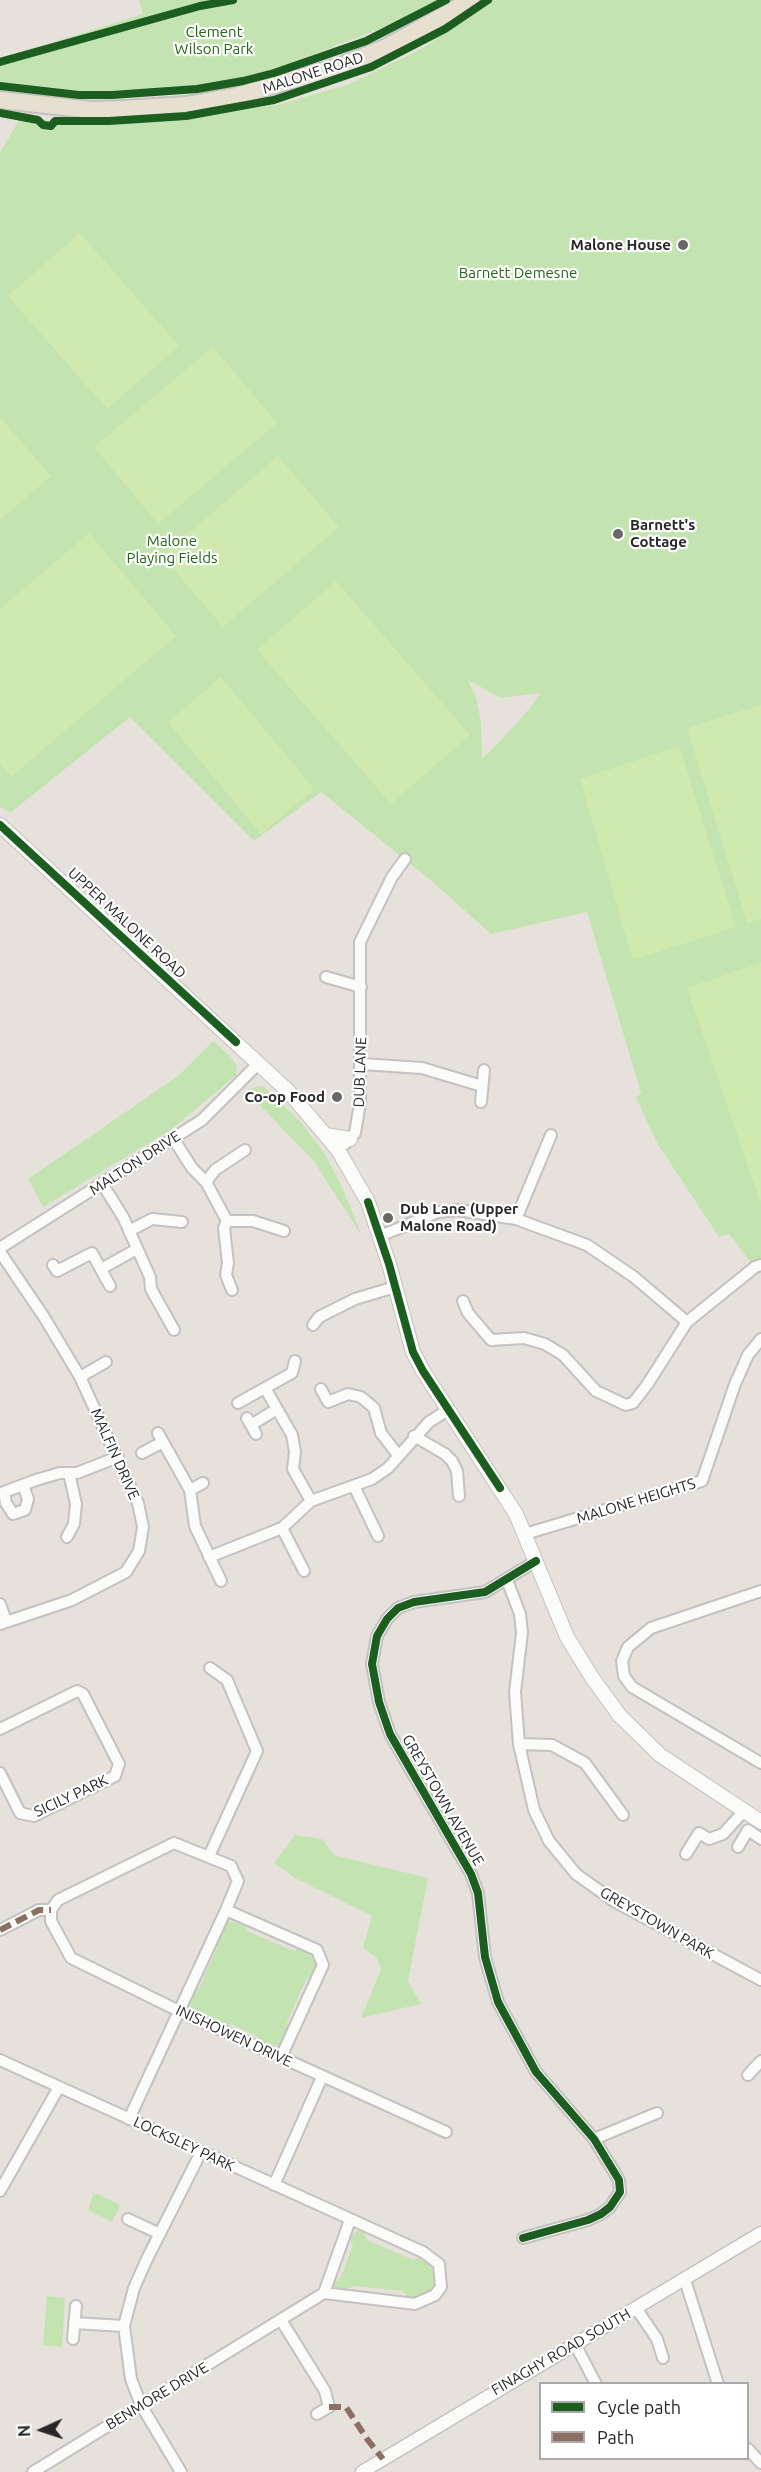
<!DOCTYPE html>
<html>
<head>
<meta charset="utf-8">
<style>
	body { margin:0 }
	#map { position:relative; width:761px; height:2472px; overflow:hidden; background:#e6e2db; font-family:Ubuntu,sans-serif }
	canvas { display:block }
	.legend { position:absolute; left:539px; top:2382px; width:210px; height:78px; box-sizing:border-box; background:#fff; border:2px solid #a9a9a9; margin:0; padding:8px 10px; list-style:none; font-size:18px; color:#272727 }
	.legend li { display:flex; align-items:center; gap:12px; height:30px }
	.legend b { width:30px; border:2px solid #a9a9a9 }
	.north { position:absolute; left:12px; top:2400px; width:60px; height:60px; -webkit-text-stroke:4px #fff; paint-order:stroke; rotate:267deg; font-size:16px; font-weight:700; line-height:24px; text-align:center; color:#272727 }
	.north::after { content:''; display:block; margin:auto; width:21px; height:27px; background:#272727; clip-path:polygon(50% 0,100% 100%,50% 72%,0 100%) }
</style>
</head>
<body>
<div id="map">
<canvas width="761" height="2472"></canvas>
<ul class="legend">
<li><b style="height:8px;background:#1b5e20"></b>Cycle path</li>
<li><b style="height:8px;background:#8d6e63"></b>Path</li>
</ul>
<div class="north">N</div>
</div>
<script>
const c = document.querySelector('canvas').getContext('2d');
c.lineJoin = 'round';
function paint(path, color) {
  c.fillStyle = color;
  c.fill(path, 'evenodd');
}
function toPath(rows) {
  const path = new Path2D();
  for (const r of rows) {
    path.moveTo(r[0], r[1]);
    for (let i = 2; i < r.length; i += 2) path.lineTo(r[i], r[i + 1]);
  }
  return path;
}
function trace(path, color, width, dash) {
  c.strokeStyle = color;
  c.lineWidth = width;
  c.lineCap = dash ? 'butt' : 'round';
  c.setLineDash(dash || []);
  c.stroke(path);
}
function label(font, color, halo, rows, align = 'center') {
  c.font = font + ' Ubuntu,sans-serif';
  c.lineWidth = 4.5;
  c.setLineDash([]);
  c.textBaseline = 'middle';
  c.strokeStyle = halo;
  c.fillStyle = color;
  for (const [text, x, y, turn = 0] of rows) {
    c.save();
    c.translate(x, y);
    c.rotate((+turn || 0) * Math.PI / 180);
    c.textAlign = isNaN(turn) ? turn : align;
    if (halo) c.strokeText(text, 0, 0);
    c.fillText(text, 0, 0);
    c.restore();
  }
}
paint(toPath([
	[139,0,437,0,387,26,286,65,234,80,164,90,82,91,0,82,0,59,143,14],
	[491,0,761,0,761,1261,752,1264,729,1234,719,1237,657,1143,636,1098,641,1093,587,912,491,934,428,878,321,792,254,841,130,717,10,813,0,807,0,153,19,120,151,121,277,105,347,85,423,48],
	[468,680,501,698,541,693,521,719,482,759,481,721,476,697],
	[213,1041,232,1058,237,1067,236,1075,172,1129,43,1207,28,1179,178,1076],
	[258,1086,264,1087,300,1121,325,1154,341,1185,362,1236,313,1160,246,1091],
	[295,1835,322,1839,334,1855,428,1878,408,1981,421,2004,361,2018,381,1969,377,1958,363,1948,372,1916,295,1878,274,1863],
	[228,1921,245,1925,247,1931,294,1951,299,1949,312,1954,316,1960,317,1966,313,1975,307,1978,287,2022,289,2027,282,2043,277,2047,260,2042,258,2037,231,2024,226,2026,192,2011,189,2006,194,1989,199,1988,218,1945,216,1940,223,1926],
	[97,2194,120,2205,112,2222,88,2210,93,2195],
	[359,2230,364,2232,367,2240,414,2260,420,2257,429,2262,436,2276,434,2287,429,2295,419,2299,408,2299,403,2291,353,2286,343,2292,336,2290,333,2284,341,2277,353,2245,348,2238],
	[47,2296,65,2298,62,2347,43,2345]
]), '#c3e4b1');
paint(toPath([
	[80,233,179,346,107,409,8,296],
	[213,347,277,423,158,524,94,447],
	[0,417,51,476,0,520],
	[278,456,339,527,223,627,162,556],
	[89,533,176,636,11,777,0,764,0,609],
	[336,581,470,735,391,804,257,650],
	[221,677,314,789,261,834,168,722],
	[761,705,761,919,747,923,687,728],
	[679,746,736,927,633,960,580,779],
	[761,963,761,1200,760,1201,687,988]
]), '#d0e9ae');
const minor = toPath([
	[326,977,361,987],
	[362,1064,422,1068,482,1086],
	[481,1102,484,1070],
	[173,1138,192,1168,206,1182,227,1221,224,1228,228,1263,226,1275,232,1290],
	[345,1144,355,1133,360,1103,360,942,392,877,405,859],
	[206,1182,215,1170,245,1150],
	[103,1185,123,1217,150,1277,151,1289,174,1330],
	[516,1219,551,1135],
	[227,1221,253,1221,284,1231],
	[129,1231,152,1219,182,1222],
	[380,1236,438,1212,458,1210,516,1219,587,1245,634,1277,687,1322],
	[0,1248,202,1120,258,1064],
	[0,1252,44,1317,80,1377,138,1503,143,1527,139,1551,126,1572,72,1600,0,1624],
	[53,1265,57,1271,92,1253,110,1286],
	[101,1269,137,1249],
	[463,1301,468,1313,491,1340,524,1338,545,1344,563,1355,596,1391,626,1405,633,1403,647,1385,687,1322,755,1267,761,1265],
	[313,1325,319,1317,355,1299,395,1287],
	[80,1377,106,1362],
	[265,1388,292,1435,295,1452,293,1469,311,1501],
	[321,1389,328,1402,348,1394,361,1397,374,1408,381,1433,398,1455],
	[238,1403,292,1373,295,1361],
	[247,1418,256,1434],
	[251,1425,277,1409],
	[158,1433,190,1490,195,1526,221,1581],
	[414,1436,445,1454,452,1461,457,1471,459,1496],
	[142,1453,163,1442],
	[23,1485,28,1499,25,1510,13,1514,6,1503,4,1492,36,1480,60,1473,77,1473,118,1457],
	[354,1486,378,1536],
	[190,1490,203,1483],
	[282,1528,304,1571],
	[525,1534,702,1481,735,1384,748,1355,761,1339],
	[67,1537,74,1524,76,1504,69,1473],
	[209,1557,282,1528,311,1501,372,1479,388,1468,429,1422,448,1410],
	[507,1580,520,1614,522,1633,515,1692,519,1744,534,1810,549,1841,576,1874,614,1901,761,1980],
	[761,1591,651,1628,628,1647,622,1661,624,1676,632,1687,761,1763],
	[0,1604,6,1621],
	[0,1729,77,1691,83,1694,119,1764,115,1776,34,1816,20,1813,0,1773],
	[519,1744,552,1745,585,1763,623,1815],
	[738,1847,748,1830,761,1839],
	[686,1854,699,1833,709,1839,723,1834,744,1811],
	[209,1856,257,1751,227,1680,210,1668],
	[226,1910,238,1881,231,1866,174,1843,58,1900,51,1910,51,1921,71,1958,179,2011,446,2132],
	[0,1930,39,1910,51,1910],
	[0,2060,423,2252,439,2264,441,2287,435,2295,415,2304,324,2293,350,2220],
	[748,2075,761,2061],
	[129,2119,226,1910,317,1950,323,1965,281,2057],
	[594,2139,657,2113],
	[274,2185,322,2077],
	[0,2191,59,2087],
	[128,2219,160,2234],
	[523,2238,588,2220,601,2214,610,2207,620,2192,619,2180,594,2139,536,2072,498,2002,485,1957,478,1893,471,1874,390,1734,379,1702,372,1664,377,1636,387,1619,398,1608,414,1602,485,1592,536,1561],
	[685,2280,718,2384],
	[636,2308,657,2339,663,2358],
	[281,2320,325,2391,329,2407,317,2414],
	[74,2323,124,2326],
	[73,2339,76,2306],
	[575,2344,596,2384],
	[748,2449,761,2463],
	[33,2472,324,2293],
	[181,2472,141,2405,131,2379,124,2326,134,2288,146,2261,201,2152]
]);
const tertiary = toPath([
	[362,2472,761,2233]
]);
const secondary = toPath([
	[0,825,288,1091,338,1150,368,1202,389,1264,413,1352,423,1371,516,1514,567,1637,593,1679,620,1716,660,1755,761,1822],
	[326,1135,350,1139]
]);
const trunk = toPath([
	[0,100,92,110,124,109,186,105,236,96,338,67,387,47,471,0]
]);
trace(minor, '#c3c1c1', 14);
trace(tertiary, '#c3c1c1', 15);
trace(secondary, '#c3c1c1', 16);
trace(trunk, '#c3c1bf', 20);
trace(minor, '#fbfbfa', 10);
trace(tertiary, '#fbfbfa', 12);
trace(secondary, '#fbfbfa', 14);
trace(trunk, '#e7dfd0', 16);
trace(toPath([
	[0,1930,39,1910,51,1910],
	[329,2407,346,2407,367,2439,383,2459]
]), '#8d6e63', 6, [12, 6]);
trace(toPath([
	[0,62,200,6,233,0],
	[0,86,79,95,112,95,197,89,243,81,274,73,366,41,446,0],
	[0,113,38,120,43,125,51,126,55,121,109,121,186,116,274,100,371,67,445,29,488,0],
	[0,825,236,1042],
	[368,1202,389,1264,413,1352,423,1371,500,1488],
	[523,2238,588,2220,601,2214,610,2207,620,2192,619,2180,594,2139,536,2072,498,2002,485,1957,478,1893,471,1874,390,1734,379,1702,372,1664,377,1636,387,1619,398,1608,414,1602,485,1592,536,1561]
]), '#1b5e20', 8);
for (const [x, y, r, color] of [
	[683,245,6,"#6a6866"],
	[618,534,6,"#6a6866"],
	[337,1097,6,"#6a6866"],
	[388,1218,6,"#6a6866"]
]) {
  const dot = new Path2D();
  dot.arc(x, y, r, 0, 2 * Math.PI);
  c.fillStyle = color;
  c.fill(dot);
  trace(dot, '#fff', 2);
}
label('15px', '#216614', '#fff', [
	["Clement",214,32],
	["Wilson Park",214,49],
	["Barnett Demesne",518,273],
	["Malone",172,541],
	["Playing Fields",172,558]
]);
label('15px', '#272727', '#fff', [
	["MALONE ROAD",313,73,-18],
	["UPPER MALONE ROAD",127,923,43],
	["DUB LANE",360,1072,-88],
	["MALTON DRIVE",135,1163,-33],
	["MALFIN DRIVE",115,1454,66],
	["MALONE HEIGHTS",636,1501,-17],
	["SICILY PARK",71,1796,-25],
	["GREYSTOWN AVENUE",443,1800,60],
	["GREYSTOWN PARK",657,1923,30],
	["INISHOWEN DRIVE",234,2036,25],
	["LOCKSLEY PARK",184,2144,25],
	["FINAGHY ROAD SOUTH",561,2352,-30],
	["BENMORE DRIVE",157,2396,-31]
]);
label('bold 15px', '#272727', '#fff', [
	["Malone House",671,245],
	["Barnett's",630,525,"left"],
	["Cottage",630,542,"left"],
	["Co-op Food",325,1097],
	["Dub Lane (Upper",400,1209,"left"],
	["Malone Road)",400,1226,"left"]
], 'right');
</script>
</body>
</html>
